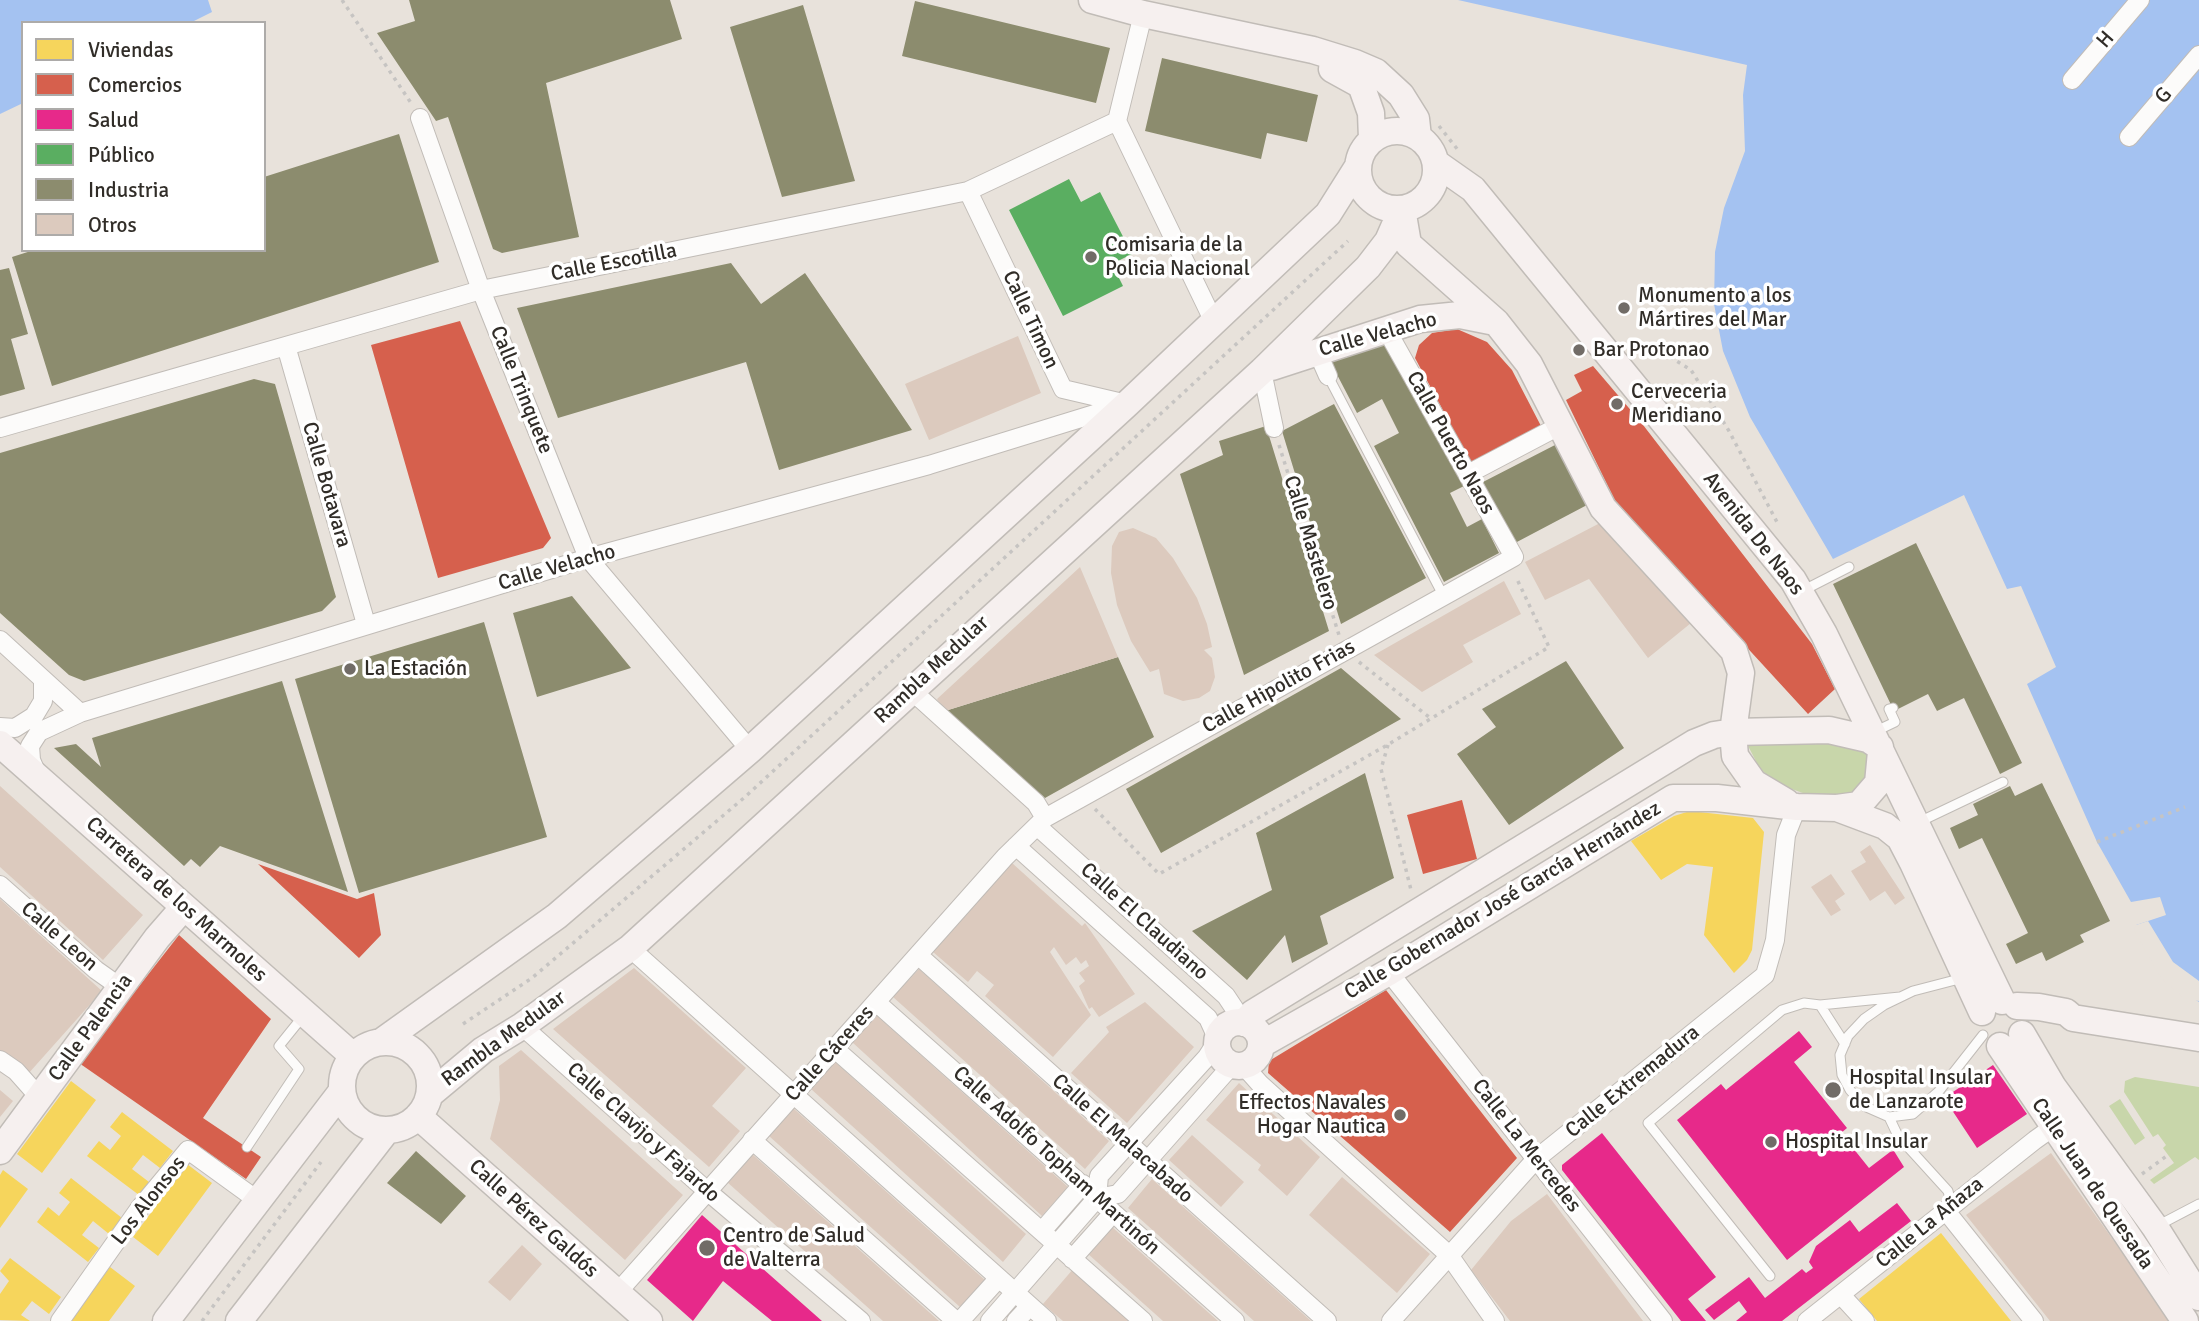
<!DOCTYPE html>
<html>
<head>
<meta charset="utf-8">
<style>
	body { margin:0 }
	#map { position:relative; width:2199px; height:1321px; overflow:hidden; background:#e8e2db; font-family:Signika,sans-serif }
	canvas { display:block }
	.legend { position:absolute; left:21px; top:21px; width:245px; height:231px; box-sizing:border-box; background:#fff; border:2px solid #adaba9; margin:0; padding:9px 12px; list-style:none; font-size:21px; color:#312d28 }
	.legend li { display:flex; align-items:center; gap:14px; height:35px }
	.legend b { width:35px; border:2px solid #adaba9 }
</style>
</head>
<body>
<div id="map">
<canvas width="2199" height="1321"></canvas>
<ul class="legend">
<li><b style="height:19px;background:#f6d55c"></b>Viviendas</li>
<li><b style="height:19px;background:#d6604d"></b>Comercios</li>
<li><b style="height:19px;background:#e7298a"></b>Salud</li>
<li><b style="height:19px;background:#5aae61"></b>Público</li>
<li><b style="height:19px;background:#8c8c6e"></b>Industria</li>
<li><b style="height:19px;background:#dccabe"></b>Otros</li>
</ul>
</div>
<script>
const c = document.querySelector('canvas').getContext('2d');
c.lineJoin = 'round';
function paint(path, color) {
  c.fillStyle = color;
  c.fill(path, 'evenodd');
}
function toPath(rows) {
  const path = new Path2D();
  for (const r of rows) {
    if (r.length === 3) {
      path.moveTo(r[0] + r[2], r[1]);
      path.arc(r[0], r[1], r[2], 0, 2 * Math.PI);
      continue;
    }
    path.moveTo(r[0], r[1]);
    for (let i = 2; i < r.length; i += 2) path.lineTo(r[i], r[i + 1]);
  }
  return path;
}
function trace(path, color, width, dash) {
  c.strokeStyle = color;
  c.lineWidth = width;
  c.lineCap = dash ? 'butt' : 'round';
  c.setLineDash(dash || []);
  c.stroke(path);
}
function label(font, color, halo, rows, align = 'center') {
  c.font = font + ' Signika,sans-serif';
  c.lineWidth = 7;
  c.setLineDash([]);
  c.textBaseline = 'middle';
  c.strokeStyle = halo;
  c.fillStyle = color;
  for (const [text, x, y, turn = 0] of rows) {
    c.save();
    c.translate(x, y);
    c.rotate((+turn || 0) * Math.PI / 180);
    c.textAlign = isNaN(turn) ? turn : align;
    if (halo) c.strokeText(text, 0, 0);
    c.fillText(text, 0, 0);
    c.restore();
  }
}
paint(toPath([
	[1822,734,1870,751,1872,764,1860,790,1846,799,1822,800,1778,784,1760,769,1746,742],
	[2135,1077,2199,1087,2199,1160,2195,1157,2154,1184,2150,1180,2174,1163,2163,1148,2166,1145,2158,1134,2153,1137,2124,1092,2125,1081],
	[2120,1099,2145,1138,2135,1145,2109,1106]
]), '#c8d6aa');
paint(toPath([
	[0,0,208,0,212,12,190,23,23,23,23,103,0,114],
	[1458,0,2199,0,2199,1002,2167,982,2136,925,2166,915,2160,897,2131,902,2097,842,2027,684,2056,667,2021,586,2007,589,1964,495,1833,559,1750,417,1723,351,1714,304,1715,252,1724,208,1745,151,1743,95,1747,65]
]), '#a4c2f1');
paint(toPath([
	[2148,921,2173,962,2199,981,2199,1001,2185,999,2161,978,2134,930,2136,925]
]), '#e8e2db');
paint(toPath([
	[1690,811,1753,818,1764,832,1752,950,1747,960,1734,973,1704,935,1713,867,1687,864,1661,880,1631,841,1674,816],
	[71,1081,96,1100,42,1173,17,1154],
	[122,1112,173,1151,160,1168,143,1155,132,1169,149,1182,139,1195,87,1156,99,1141,110,1150,121,1136,110,1127],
	[187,1164,212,1183,158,1256,133,1237],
	[3,1170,28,1189,0,1228,0,1175],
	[71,1178,122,1218,109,1234,93,1221,82,1235,99,1248,88,1262,37,1222,48,1207,59,1216,70,1202,59,1193],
	[1941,1233,2011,1321,1877,1321,1859,1299],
	[10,1258,61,1297,49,1314,32,1301,21,1315,30,1321,0,1320,0,1294,9,1281,0,1271],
	[110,1267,135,1286,109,1321,70,1321]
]), '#f6d55c');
paint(toPath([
	[460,321,551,538,543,548,438,578,371,345],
	[1457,329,1487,342,1512,370,1541,426,1471,463,1415,358,1419,345,1432,333],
	[1593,366,1640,421,1812,644,1835,689,1808,714,1618,507,1566,400,1582,391,1574,375],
	[1462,800,1477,859,1423,874,1407,815],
	[258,864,357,899,374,893,381,935,359,958],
	[179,935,271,1019,203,1118,261,1157,246,1179,79,1063],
	[1386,990,1517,1158,1450,1232,1268,1073,1269,1061]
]), '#d6604d');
paint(toPath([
	[1799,1031,1812,1047,1794,1062,1847,1128,1841,1133,1869,1168,1890,1152,1894,1151,1904,1167,1787,1260,1677,1120,1721,1084,1726,1090],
	[1993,1065,2027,1114,1977,1148,1944,1098],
	[1602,1133,1716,1277,1688,1299,1706,1321,1681,1321,1562,1170,1562,1165],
	[1897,1203,1911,1221,1782,1321,1736,1321,1747,1312,1739,1301,1714,1320,1705,1310,1749,1277,1765,1298,1802,1269,1806,1273,1813,1268,1809,1262,1816,1246,1850,1220,1859,1232],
	[702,1215,822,1321,772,1321,723,1281,693,1321,647,1280]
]), '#e7298a');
paint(toPath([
	[1069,179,1081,202,1100,192,1132,254,1112,264,1123,286,1063,316,1009,210]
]), '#5aae61');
paint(toPath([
	[409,0,670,0,682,39,546,83,579,237,502,253,493,249,448,117,436,121,377,33,415,21],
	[915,1,1110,48,1096,103,902,56],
	[803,5,855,181,782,197,730,27],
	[1162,58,1318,95,1307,142,1267,133,1261,159,1145,131],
	[399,134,439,262,52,386,12,257,34,250,264,250,264,177],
	[731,263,761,304,805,273,912,430,779,470,746,362,558,418,517,308],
	[9,268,28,334,11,339,25,389,0,396,0,270],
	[1386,334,1464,486,1450,493,1467,527,1482,519,1499,553,1444,582,1374,446,1399,433,1382,399,1357,413,1331,363],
	[254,379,275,384,336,597,322,611,84,681,69,675,0,613,0,453],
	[1334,404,1426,578,1341,624,1282,431],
	[1266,426,1329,631,1244,675,1180,474,1223,455,1219,441],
	[1555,445,1587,505,1515,543,1483,482],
	[1916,543,2022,763,2000,774,1964,698,1937,711,1928,694,1894,711,1833,584],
	[572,596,631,668,537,697,513,613],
	[484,622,547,837,359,893,295,679],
	[1118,657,1154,737,1045,798,945,711],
	[1566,661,1624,748,1509,825,1457,754,1496,727,1482,709],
	[1341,668,1401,719,1161,853,1126,789],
	[282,681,348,892,220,846,200,867,191,859,184,866,54,748,76,744,101,767,92,738],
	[1365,773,1394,878,1320,916,1328,944,1292,963,1285,935,1247,980,1192,931,1272,890,1256,833],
	[2042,783,2110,921,2080,935,2084,942,2046,961,2042,952,2016,964,2006,944,2028,933,1982,838,1959,849,1950,828,1978,815,1973,804,2010,786,2015,796],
	[416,1151,466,1196,441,1224,387,1183]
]), '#8c8c6e');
paint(toPath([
	[1018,336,1041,393,929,440,905,384],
	[1600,523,1691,623,1648,658,1589,579,1545,600,1525,562],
	[1133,528,1156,538,1173,558,1197,598,1207,624,1212,647,1204,650,1212,658,1215,677,1210,691,1199,698,1183,701,1164,694,1159,669,1150,672,1131,641,1117,605,1111,573,1112,546,1119,532],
	[1080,567,1118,657,945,711,937,699],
	[1504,581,1521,614,1463,645,1473,662,1422,692,1374,655],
	[0,786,143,915,103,960,0,867],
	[1870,845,1905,898,1895,905,1885,891,1870,901,1851,871,1866,862,1860,852],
	[1012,863,1082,926,1085,923,1135,994,1099,1017,1092,1007,1089,1009,1079,986,1085,981,1079,973,1089,966,1086,960,1081,964,1076,957,1066,965,1054,947,1050,952,1091,1015,1053,1057,985,996,994,985,977,971,968,982,933,952],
	[1831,874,1845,894,1835,901,1841,910,1831,916,1811,887],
	[0,899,102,991,28,1074,0,1054],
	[634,968,746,1068,712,1106,740,1131,709,1167,553,1029],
	[919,969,1109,1141,1085,1169,893,997],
	[1145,1002,1194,1047,1127,1123,1071,1073,1109,1032,1106,1027],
	[877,1016,1068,1187,1042,1216,852,1042],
	[521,1050,683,1195,625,1260,490,1139,500,1100,499,1066],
	[835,1062,1026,1234,1003,1262,811,1089],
	[1239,1083,1320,1157,1287,1196,1258,1170,1261,1165,1206,1120],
	[0,1090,13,1101,0,1117],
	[793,1108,986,1281,960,1307,769,1136],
	[1192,1135,1244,1182,1221,1207,1169,1160],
	[2051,1153,2171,1321,2050,1321,1966,1215],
	[752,1154,939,1321,883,1321,727,1182],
	[1342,1177,1430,1254,1397,1293,1309,1215],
	[1152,1179,1311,1321,1254,1321,1128,1208],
	[1547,1194,1643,1321,1510,1321,1471,1270,1511,1221],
	[1111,1226,1218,1321,1163,1321,1087,1253],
	[522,1245,542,1264,510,1301,488,1282],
	[1074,1268,1133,1321,1063,1321,1043,1304]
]), '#dccabe');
const lane = toPath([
	[1328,376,1443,595],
	[1802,591,1849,567],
	[1874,732,1895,722,1889,709,1893,708],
	[1919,822,2003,782],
	[1820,1005,1845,1044],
	[1889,1117,1913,1114,1939,1091,1983,1035],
	[247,1147,299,1069,279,1046,304,1015],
	[1948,1207,1950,1199,1948,1191,1898,1136,1889,1117,1864,1106,1850,1090,1842,1075,1840,1055,1848,1036,1864,1019,1884,1005,1913,991,1963,978],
	[2157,1226,2199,1204],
	[1770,1276,1648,1123,1782,1010,1804,1003,1820,1005,1900,997]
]);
const street = toPath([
	[2072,80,2140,0],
	[420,118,481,290,588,558,750,750],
	[1117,121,1214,322],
	[2129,137,2199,55],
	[968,191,1063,389,1127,404],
	[286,346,366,624],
	[1317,351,1328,376],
	[1262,371,1274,428],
	[0,428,481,290,968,191,1117,121,1143,14],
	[1468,474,1561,425],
	[0,640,80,713],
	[911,690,1036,803,1045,818],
	[0,727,15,728,34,716,43,701,43,680],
	[37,774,31,760,30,746,39,732,80,713,588,558,929,465,1117,407],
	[1037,826,1226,996,1244,1023],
	[0,885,96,970,120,987],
	[630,948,1047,1321],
	[918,955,1327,1321],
	[1389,972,1663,1321],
	[876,1002,1235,1321],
	[522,1026,706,1190,861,1321],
	[835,1049,1143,1321],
	[0,1060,16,1071,40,1098],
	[1244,1066,1260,1084,1449,1255,1495,1321],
	[752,1140,956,1321],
	[1097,1198,1118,1194,1232,1065],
	[1946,1211,2034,1321],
	[1042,1231,1083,1184],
	[1072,1259,1113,1213],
	[617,1293,1005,857,1045,818,1514,557,1386,329],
	[1841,1295,1865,1321],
	[60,1321,139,1209,188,1150,257,1200],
	[960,1321,998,1279],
	[990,1321,1097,1198,1099,1176,1207,1057,1218,1040,1208,1018,1016,846],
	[1016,1321,1030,1306],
	[1391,1321,1536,1159,1765,975,1775,940,1786,835,1797,807],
	[1807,1321,2035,1140,2063,1120]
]);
const secondary = toPath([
	[1092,0,1143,14,1313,50,1355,63,1376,72,1401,95,1416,119,1418,137],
	[1332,69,1361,85,1371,113,1372,139],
	[1397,170,39],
	[1436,163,1473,189,1793,580,1824,634,2002,1001],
	[1402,209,1408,244,1496,322,1529,364,1603,508,1734,651,1741,673,1733,732,1735,756,1754,783,1786,802],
	[1272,367,1420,319,1460,315,1495,322],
	[0,744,353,1056],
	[1837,808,1859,805,1878,783,1881,752],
	[2017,1006,2039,1007,2066,1012,2073,1018,2199,1038],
	[1239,1044,22],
	[1244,1023,1253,1013,1694,743,1714,735,1733,732,1829,730,1868,739,1880,747],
	[2022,1034,2053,1087,2155,1227,2199,1297],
	[386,1086,44],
	[381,1042,557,916,750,750,1127,404,1328,214,1357,168],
	[1262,1044,1389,972,1673,798,1717,798,1797,807,1837,808,1885,826,1900,838,1913,863,1982,1012],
	[2000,1046,2185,1321],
	[429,1095,483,1050,522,1026,630,948,1262,371,1368,267,1388,241,1402,209],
	[418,1116,649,1321],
	[0,1151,157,938,184,907],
	[166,1321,342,1091],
	[239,1321,387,1130]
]);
trace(lane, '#c1bcb7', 11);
trace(street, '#c1bcb7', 20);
trace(secondary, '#c1bcb7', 29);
trace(toPath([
	[342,0,411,103],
	[1439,126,1458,150],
	[1629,346,1670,357,1691,370,1729,431,1778,524],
	[1279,445,1339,635],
	[1359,662,1429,717],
	[1388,745,1381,769,1411,890],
	[1095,809,1159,874,1389,744,1549,647,1516,577],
	[2097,842,2185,807],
	[463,1024,532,978,745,797,1348,241],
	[2142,1174,2168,1155],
	[202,1321,321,1162]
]), '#c6c4c2', 3.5, [3.5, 5]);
trace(lane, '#fcfbfa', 9);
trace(street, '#fcfbfa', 18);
trace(secondary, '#f6f0ef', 26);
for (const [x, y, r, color] of [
	[1091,257,7,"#716c67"],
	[1624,308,7,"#716c67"],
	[1579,350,7,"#716c67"],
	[1617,404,7,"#716c67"],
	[350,669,7,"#716c67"],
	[1833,1090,9,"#716c67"],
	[1400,1115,7,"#716c67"],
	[1771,1142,7,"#716c67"],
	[707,1248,9,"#716c67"]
]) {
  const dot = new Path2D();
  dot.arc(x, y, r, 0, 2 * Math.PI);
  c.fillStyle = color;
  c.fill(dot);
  trace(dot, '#fff', 2.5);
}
label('21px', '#312d28', '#fff', [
	["H",2106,40,-49],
	["G",2164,96,-49],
	["Calle Escotilla",614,263,-11],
	["Calle Timon",1030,320,65],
	["Calle Velacho",1378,335,-15],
	["Calle Trinquete",521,390,68],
	["Calle Puerto Naos",1450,443,61],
	["Calle Botavara",326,485,74],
	["Avenida De Naos",1753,534,52],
	["Calle Mastelero",1310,543,73],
	["Calle Velacho",557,568,-16],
	["Rambla Medular",932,670,-43],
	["Calle Hipolito Frias",1279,687,-29],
	["Carretera de los Marmoles",176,900,42],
	["Calle Gobernador José García Hernández",1503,901,-31],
	["Calle El Claudiano",1144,922,42],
	["Calle Leon",59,937,41],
	["Calle Palencia",91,1028,-54],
	["Rambla Medular",504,1039,-36],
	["Calle Cáceres",830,1054,-48],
	["Calle Extremadura",1633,1082,-39],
	["Calle Clavijo y Fajardo",643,1133,42],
	["Calle El Malacabado",1122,1139,42],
	["Calle La Mercedes",1526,1146,52],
	["Calle Adolfo Topham Martinón",1056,1161,42],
	["Calle Juan de Quesada",2092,1184,56],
	["Los Alonsos",149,1201,-52],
	["Calle Pérez Galdós",533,1219,42],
	["Calle La Añaza",1930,1223,-39]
]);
label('21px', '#312d28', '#fff', [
	["Comisaria de la",1105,245],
	["Policia Nacional",1105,269],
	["Monumento a los",1638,296],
	["Mártires del Mar",1638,320],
	["Bar Protonao",1593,350],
	["Cerveceria",1631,392],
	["Meridiano",1631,416],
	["La Estación",364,669],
	["Hospital Insular",1849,1078],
	["de Lanzarote",1849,1102],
	["Effectos Navales",1386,1103,"right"],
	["Hogar Nautica",1386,1127,"right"],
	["Hospital Insular",1785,1142],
	["Centro de Salud",723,1236],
	["de Valterra",723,1260]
], 'left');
</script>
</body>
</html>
